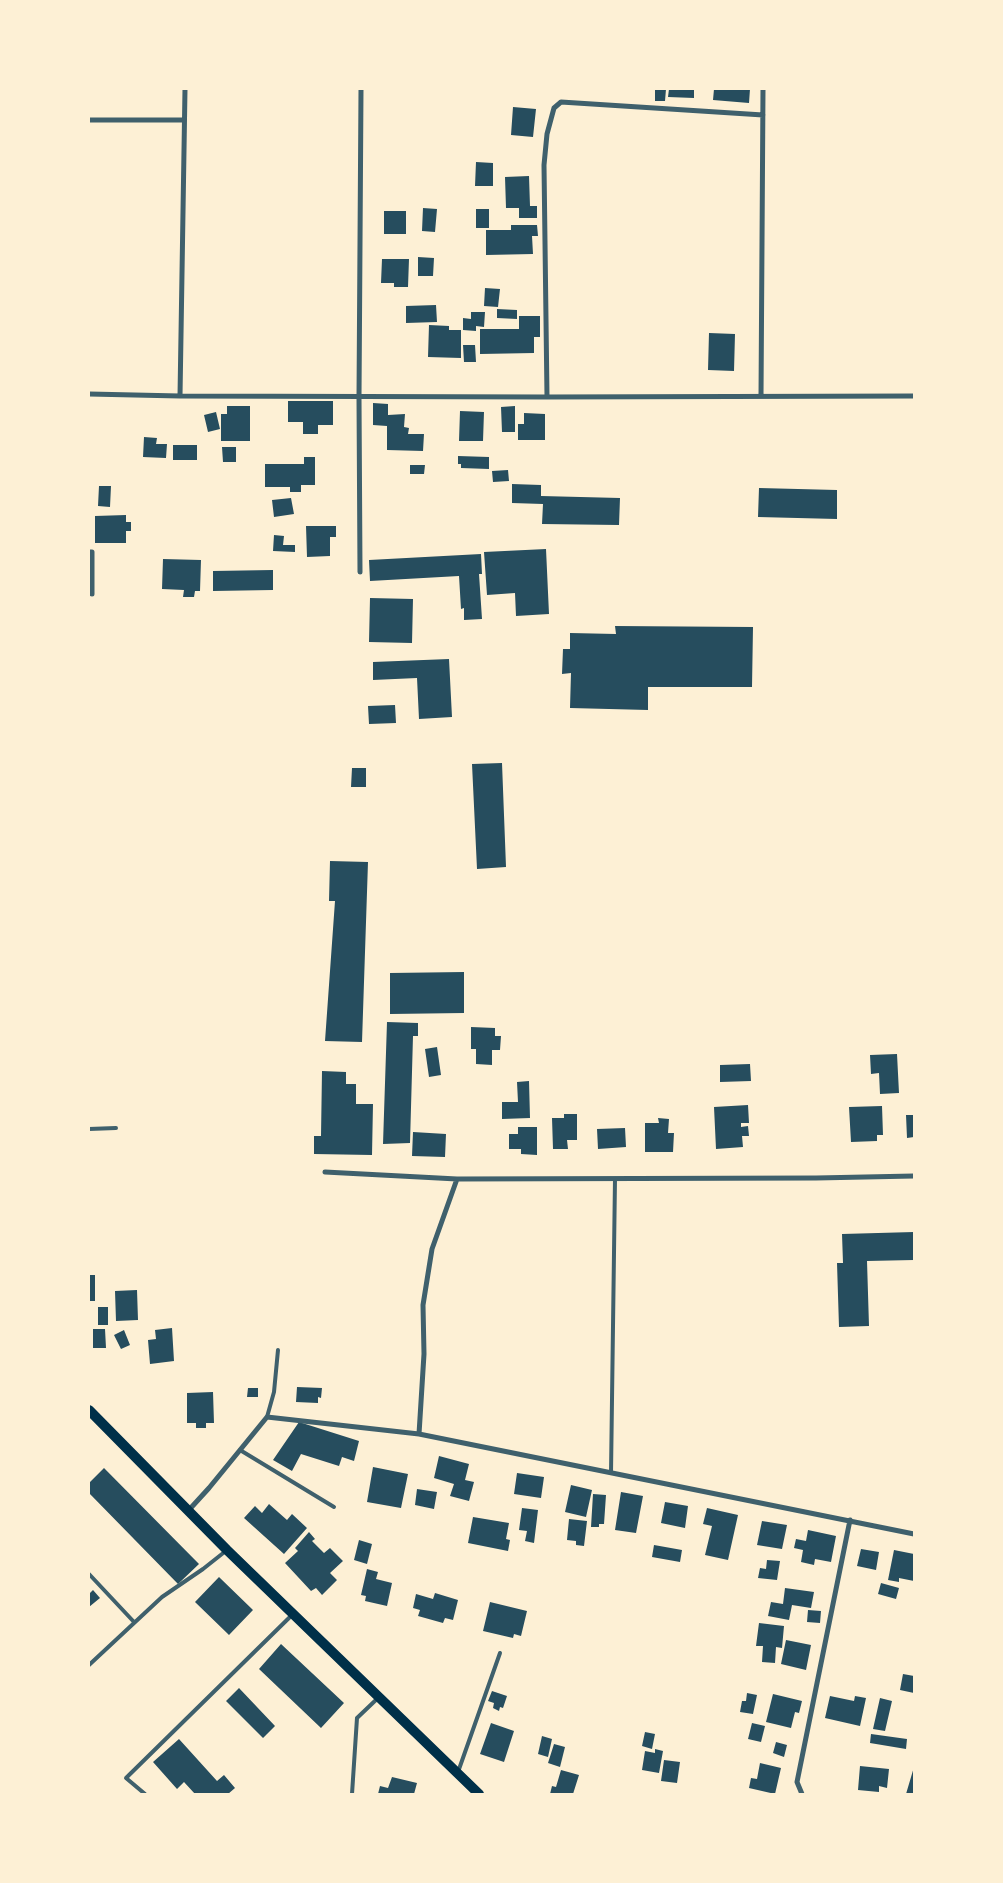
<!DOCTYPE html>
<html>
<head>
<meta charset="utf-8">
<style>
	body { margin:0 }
	#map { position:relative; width:1003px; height:1883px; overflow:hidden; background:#fdf0d5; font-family:"Open Sans",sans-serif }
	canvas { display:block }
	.frame { position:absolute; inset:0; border:90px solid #fdf0d5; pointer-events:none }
</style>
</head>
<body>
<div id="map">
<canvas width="1003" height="1883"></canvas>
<div class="frame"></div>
</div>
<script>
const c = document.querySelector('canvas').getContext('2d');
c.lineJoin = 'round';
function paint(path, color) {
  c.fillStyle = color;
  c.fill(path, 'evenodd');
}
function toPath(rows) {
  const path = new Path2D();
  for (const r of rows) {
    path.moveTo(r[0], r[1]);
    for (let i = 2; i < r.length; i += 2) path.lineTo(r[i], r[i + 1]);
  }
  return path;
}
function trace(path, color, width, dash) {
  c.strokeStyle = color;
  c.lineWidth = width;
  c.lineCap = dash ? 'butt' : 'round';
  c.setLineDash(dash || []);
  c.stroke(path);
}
paint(toPath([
	[655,89,666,89,665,101,655,101],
	[669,89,694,89,694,98,668,97],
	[714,89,750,89,749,103,713,100],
	[513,107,536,109,533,137,511,135],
	[476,162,493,163,493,186,475,186],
	[529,176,530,206,537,206,537,218,519,218,519,208,506,208,505,177],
	[423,208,437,209,435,232,422,231],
	[476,209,489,209,489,228,476,228],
	[384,211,406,211,406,234,384,234],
	[511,225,537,225,538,236,532,236,533,254,486,255,486,230,511,230],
	[418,257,434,258,433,276,418,276],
	[382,259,409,259,408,287,394,287,394,283,381,283],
	[485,288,500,289,498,307,484,306],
	[436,305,437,322,406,323,406,306],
	[497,309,517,310,517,319,497,318],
	[471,312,485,312,484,327,476,326,476,331,463,330,463,318,471,319],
	[519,316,540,316,540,337,534,337,534,353,480,354,480,329,519,329],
	[429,325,449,326,449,330,461,330,461,358,428,357],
	[709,333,735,334,734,371,708,370],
	[463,345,475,345,476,362,464,362],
	[288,401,333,401,333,425,318,425,318,434,303,434,303,422,288,422],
	[373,403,388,404,388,415,405,414,404,427,409,428,408,434,424,434,423,451,387,450,387,426,373,425],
	[227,406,250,406,250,441,221,441,221,414,227,414],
	[515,406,515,432,502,432,501,407],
	[460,411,484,412,483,441,459,441],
	[216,412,220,429,208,432,204,415],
	[524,413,545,414,545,440,518,440,518,424,524,424],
	[144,437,157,438,156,444,167,444,166,458,143,457],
	[173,445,197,445,197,460,173,460],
	[222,447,236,447,236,462,223,462],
	[458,456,489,457,489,469,461,468,461,464,458,464],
	[304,457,315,457,315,485,301,485,301,492,290,492,290,487,265,487,265,464,304,464],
	[410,465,425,465,424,474,410,474],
	[508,470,509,481,493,482,492,471],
	[512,484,541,485,541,496,620,498,619,525,542,524,543,504,512,503],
	[99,486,111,486,110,507,98,506],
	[759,488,837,490,837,519,758,517],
	[291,498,294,514,274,517,272,500],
	[126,515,126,522,131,522,131,531,126,531,126,543,95,543,95,516],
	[306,526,336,526,336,537,330,537,330,556,307,557],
	[274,535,284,536,283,545,295,545,295,552,273,551],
	[546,549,549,614,516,616,515,593,487,595,484,552],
	[481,554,482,574,479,574,482,619,464,620,464,608,461,609,459,576,370,581,369,560],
	[163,559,201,560,200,591,195,591,194,597,183,597,184,590,162,589],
	[273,570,273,590,213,591,213,571],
	[370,598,413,599,412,643,369,642],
	[615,626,753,627,752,687,648,687,648,710,570,708,571,673,562,674,563,649,570,649,570,633,616,634],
	[449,659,452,717,419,719,417,678,373,680,373,662],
	[395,705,396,723,369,724,368,706],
	[502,763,506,867,477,869,472,764],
	[352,768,366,768,366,787,351,787],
	[330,861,368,862,362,1042,325,1041,335,901,329,901],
	[464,972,464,1013,390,1014,390,973],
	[387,1022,418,1023,418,1036,413,1036,410,1143,383,1144],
	[471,1027,495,1028,495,1036,501,1036,500,1050,492,1050,492,1065,476,1064,476,1049,471,1049],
	[437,1047,441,1075,429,1077,425,1049],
	[897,1054,899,1093,880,1094,879,1073,871,1074,870,1055],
	[750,1064,751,1081,720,1082,720,1065],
	[322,1071,346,1072,346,1084,356,1084,356,1104,373,1104,372,1155,314,1154,314,1136,321,1136],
	[529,1081,530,1118,502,1119,502,1102,518,1102,517,1082],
	[748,1105,749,1123,741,1123,741,1127,748,1126,749,1136,742,1136,743,1147,716,1149,714,1107],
	[882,1106,883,1135,877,1135,877,1141,851,1142,849,1107],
	[564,1114,577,1114,577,1140,567,1140,568,1149,553,1149,552,1118,564,1118],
	[906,1115,914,1115,914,1137,907,1138],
	[658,1118,669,1119,668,1133,674,1133,673,1152,645,1152,645,1123,659,1123],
	[518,1127,537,1127,537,1155,521,1154,521,1149,509,1149,509,1134,518,1134],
	[625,1128,626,1147,598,1149,597,1129],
	[413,1132,446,1134,445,1157,412,1156],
	[914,1232,914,1260,867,1261,869,1326,839,1327,837,1263,843,1263,842,1234],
	[89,1275,95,1275,95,1301,89,1301],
	[137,1290,138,1320,116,1321,115,1291],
	[98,1307,108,1307,108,1325,98,1325],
	[172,1328,174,1361,150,1364,148,1340,156,1339,155,1330],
	[93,1329,105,1329,106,1348,93,1348],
	[124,1330,130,1345,121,1349,114,1335],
	[297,1387,322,1388,321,1398,318,1397,318,1403,296,1402],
	[248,1388,258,1388,258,1397,247,1397],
	[213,1392,214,1423,206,1423,206,1428,196,1428,196,1423,187,1423,187,1393],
	[299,1422,359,1441,354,1461,342,1457,339,1466,301,1454,292,1471,273,1460],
	[439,1456,469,1464,465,1480,474,1482,469,1501,450,1496,454,1484,434,1478],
	[373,1467,408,1474,401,1508,367,1502],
	[104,1468,199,1564,178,1584,89,1493,89,1483],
	[517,1473,544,1477,541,1498,514,1494],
	[571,1485,592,1490,586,1517,565,1512],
	[417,1489,437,1492,434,1509,415,1505],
	[621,1492,643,1496,636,1533,615,1530],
	[593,1494,606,1495,604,1524,599,1524,599,1527,591,1527],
	[665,1502,688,1506,685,1528,661,1523],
	[269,1504,287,1520,292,1514,307,1528,284,1554,244,1518,255,1506,262,1513],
	[522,1508,538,1510,534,1543,525,1541,527,1531,519,1530],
	[707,1508,738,1515,728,1560,705,1555,712,1526,703,1524],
	[473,1517,509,1523,506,1539,510,1540,508,1551,468,1543],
	[569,1519,587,1521,584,1546,576,1545,576,1541,567,1540],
	[762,1521,787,1525,782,1549,757,1545],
	[808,1530,836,1536,831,1562,815,1559,814,1565,801,1562,803,1550,794,1548,796,1539,806,1541],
	[309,1532,315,1539,312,1541,324,1553,330,1548,343,1561,330,1573,337,1580,322,1595,316,1588,311,1591,285,1563,298,1551,295,1548],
	[359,1540,372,1544,367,1564,354,1560],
	[654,1545,682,1550,680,1562,652,1557],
	[861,1549,879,1552,876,1570,857,1566],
	[894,1550,914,1554,914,1581,899,1578,899,1582,888,1580],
	[767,1560,780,1561,777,1580,758,1578,760,1568,766,1569],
	[367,1569,378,1572,376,1579,392,1583,387,1606,365,1601,366,1596,361,1595],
	[219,1577,253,1610,229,1635,195,1602],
	[881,1583,899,1588,896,1599,878,1594],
	[785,1588,814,1592,811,1608,792,1605,789,1620,768,1616,771,1602,783,1604],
	[93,1590,100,1598,89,1607,89,1594],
	[435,1593,458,1600,453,1620,445,1618,443,1623,418,1616,420,1610,413,1608,416,1594,433,1599],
	[490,1602,527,1611,521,1636,514,1634,513,1638,483,1631],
	[808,1610,821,1611,820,1623,807,1622],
	[759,1623,784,1626,782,1648,776,1647,775,1663,762,1662,763,1646,756,1646],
	[786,1640,811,1645,806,1670,781,1664],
	[281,1644,344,1703,321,1728,259,1669],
	[903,1674,914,1676,914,1693,900,1690],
	[239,1688,275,1726,263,1738,226,1701],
	[492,1691,507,1696,503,1708,500,1707,499,1711,493,1708,494,1703,488,1701],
	[747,1693,757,1695,753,1714,740,1712,742,1701,746,1701],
	[773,1694,802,1701,799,1713,795,1712,791,1728,766,1722],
	[830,1696,854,1701,855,1696,866,1698,860,1726,825,1718],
	[880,1698,892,1701,885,1731,873,1729],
	[491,1723,514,1731,504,1762,480,1754],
	[752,1723,765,1726,761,1742,748,1739],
	[645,1732,655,1734,652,1749,642,1746],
	[871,1734,907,1739,906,1749,870,1743],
	[542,1736,552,1739,548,1757,538,1754],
	[179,1739,217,1781,224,1775,235,1788,228,1794,195,1794,184,1782,177,1789,153,1762],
	[776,1742,787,1745,784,1757,773,1753],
	[554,1744,565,1747,560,1767,548,1763],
	[655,1749,663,1751,659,1773,642,1770,645,1751,655,1753],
	[664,1760,680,1762,677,1783,661,1781],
	[760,1763,781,1768,775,1794,749,1788,751,1778,757,1779],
	[860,1766,889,1769,887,1788,879,1786,879,1792,858,1790],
	[914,1767,914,1794,906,1794],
	[561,1770,579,1775,573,1794,550,1794,552,1786,556,1787],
	[392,1777,417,1783,414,1794,378,1794,380,1786,388,1788]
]), '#264d5e');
trace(toPath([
	[89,1129,116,1128],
	[267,1417,274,1392,278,1350],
	[240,1450,334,1507],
	[611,1473,615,1179],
	[89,1574,134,1622],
	[89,1665,162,1597,203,1569,227,1550],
	[458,1772,500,1653],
	[145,1794,126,1778,293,1614],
	[352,1794,357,1718,378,1698]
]), '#3f606c', 4);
trace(toPath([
	[89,120,184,120],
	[89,394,180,396,547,397,914,396],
	[180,396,185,89],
	[761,396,763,89],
	[547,397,544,165,547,134,554,108,561,102,763,115],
	[89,552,92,552,92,594],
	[360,572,359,397,361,89],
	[325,1172,457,1179,816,1178,914,1176],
	[419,1434,424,1354,423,1305,432,1249,457,1179],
	[188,1511,209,1488,267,1417,419,1434,914,1534],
	[802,1794,797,1782,850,1520]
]), '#3f606c', 5);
trace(toPath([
	[89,1410,227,1550,479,1794]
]), '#003049', 10);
</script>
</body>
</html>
